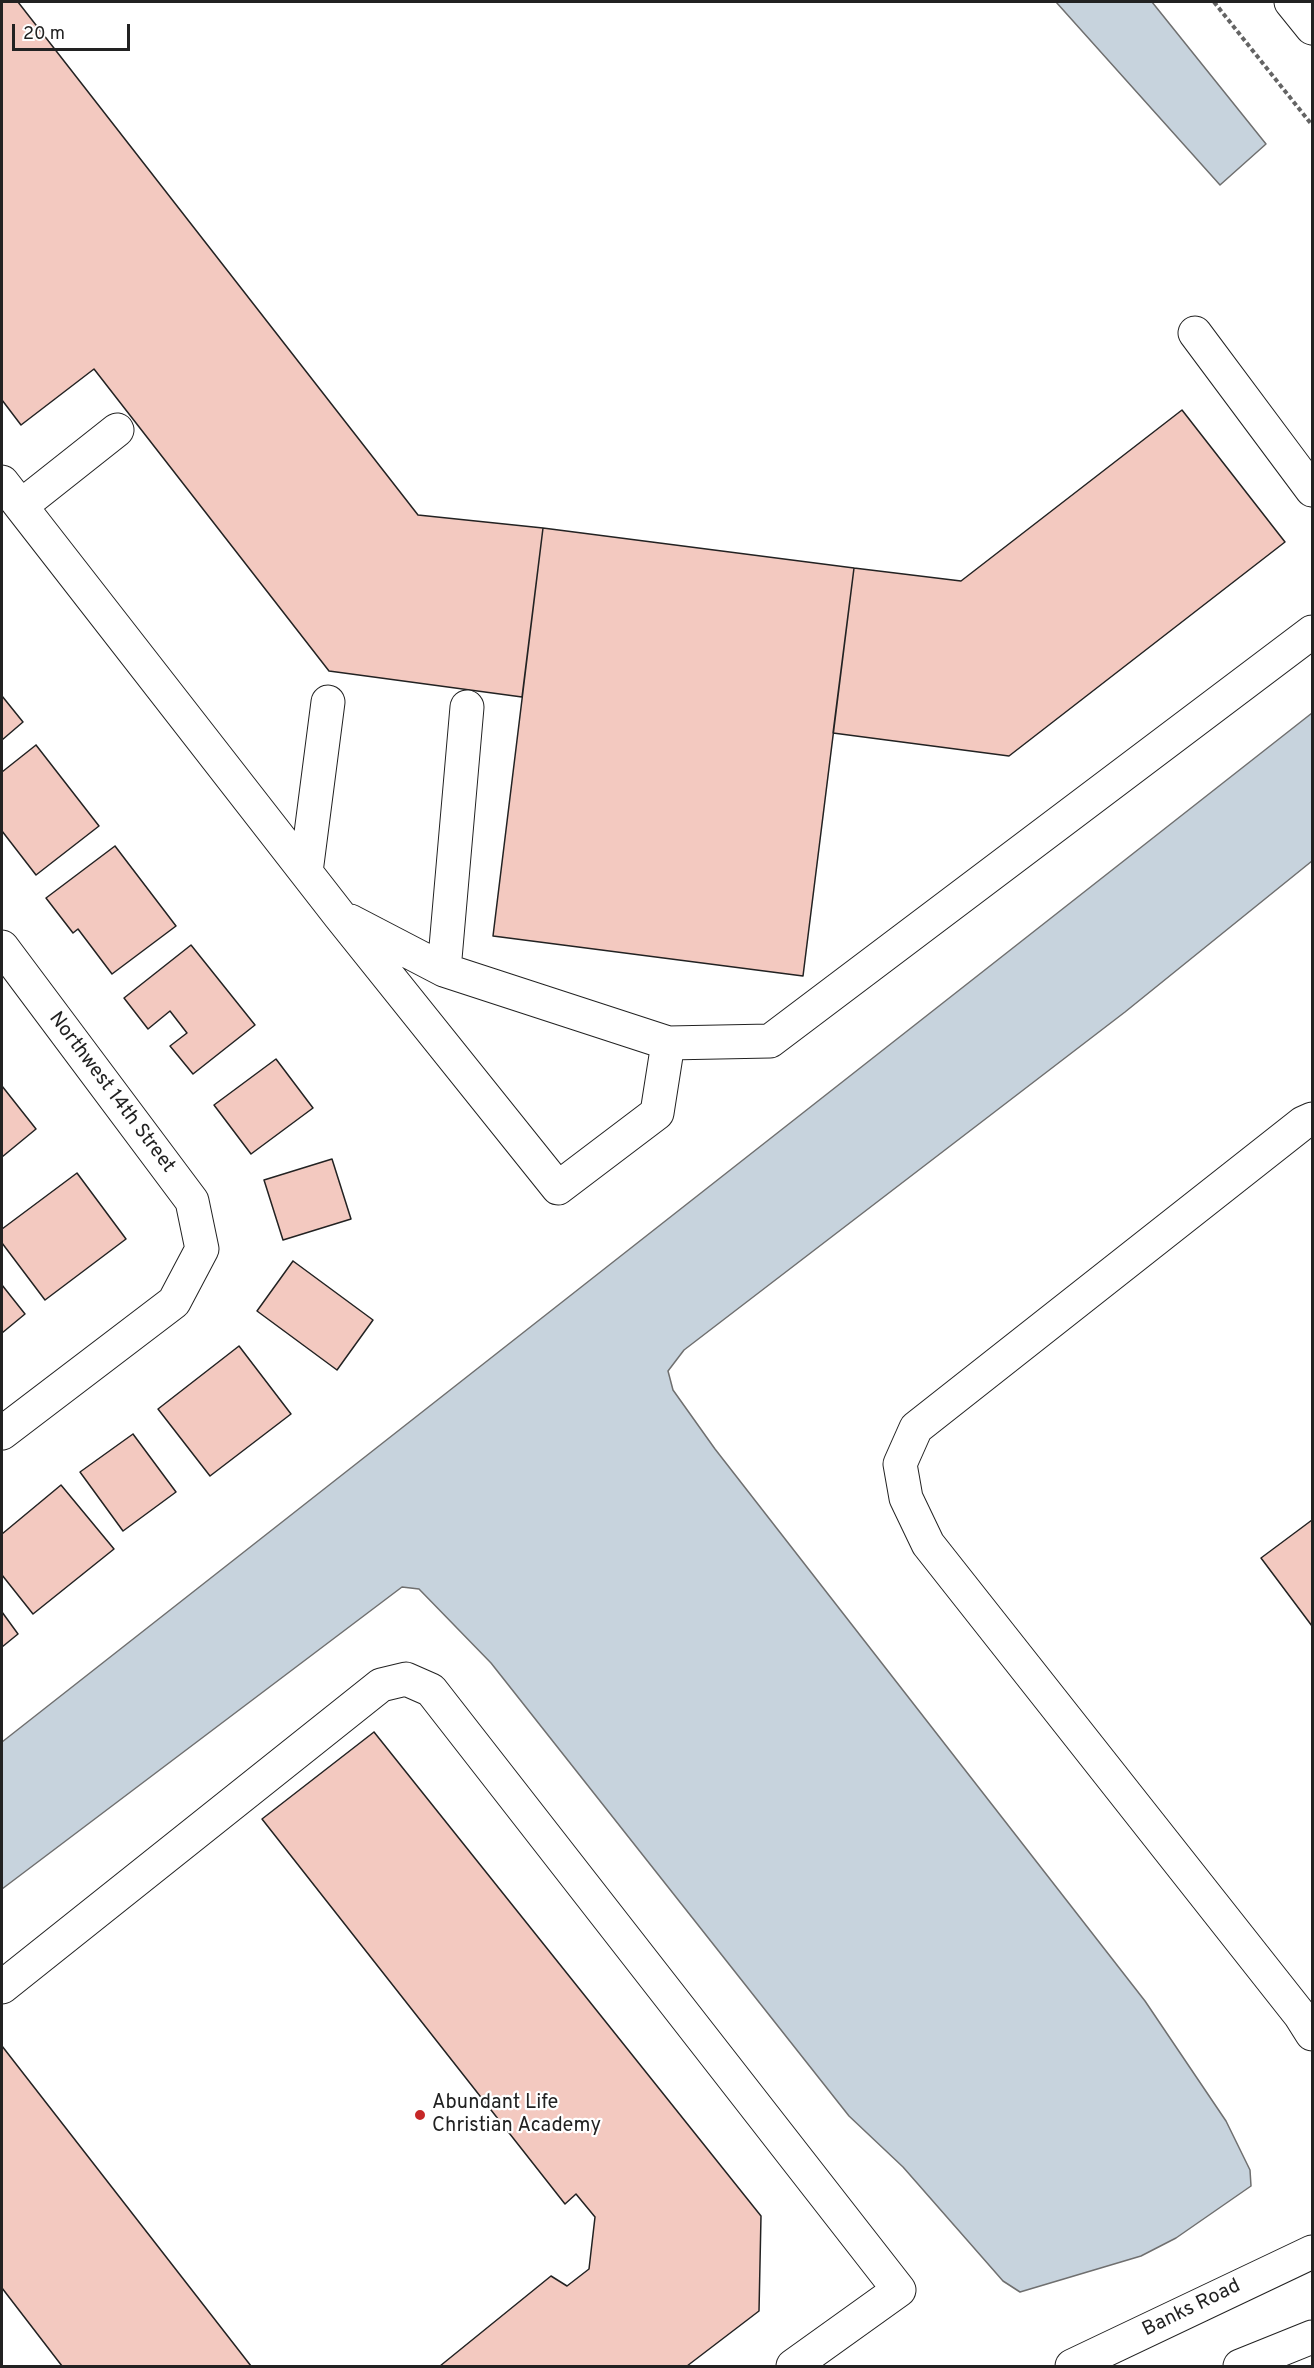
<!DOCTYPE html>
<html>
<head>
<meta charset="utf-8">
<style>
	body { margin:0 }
	#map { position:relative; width:1314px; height:2368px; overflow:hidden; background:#fff; font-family:Overpass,sans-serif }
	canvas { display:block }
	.frame { position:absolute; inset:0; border:3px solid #222; pointer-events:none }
	.scale { position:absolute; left:12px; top:24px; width:118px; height:27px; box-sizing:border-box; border:3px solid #222; border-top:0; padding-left:8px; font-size:18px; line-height:21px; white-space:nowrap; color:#222; -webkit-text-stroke:4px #fff; paint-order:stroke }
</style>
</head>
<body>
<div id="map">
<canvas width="1314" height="2368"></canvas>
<div class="frame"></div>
<div class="scale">20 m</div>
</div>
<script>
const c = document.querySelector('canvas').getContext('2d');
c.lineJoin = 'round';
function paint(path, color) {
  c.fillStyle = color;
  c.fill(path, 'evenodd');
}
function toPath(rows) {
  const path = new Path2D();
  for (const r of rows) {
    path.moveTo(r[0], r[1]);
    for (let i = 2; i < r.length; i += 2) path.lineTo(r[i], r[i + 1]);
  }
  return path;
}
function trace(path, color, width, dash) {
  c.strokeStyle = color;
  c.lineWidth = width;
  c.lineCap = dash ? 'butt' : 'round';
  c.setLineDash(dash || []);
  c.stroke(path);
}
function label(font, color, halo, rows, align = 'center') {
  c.font = font + ' Overpass,sans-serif';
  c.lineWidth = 4.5;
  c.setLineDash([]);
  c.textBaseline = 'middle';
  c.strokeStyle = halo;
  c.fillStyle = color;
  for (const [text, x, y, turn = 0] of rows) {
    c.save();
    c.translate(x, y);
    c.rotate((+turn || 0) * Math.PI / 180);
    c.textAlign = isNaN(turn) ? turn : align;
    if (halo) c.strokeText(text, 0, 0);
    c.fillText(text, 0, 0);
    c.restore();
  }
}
const water = toPath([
	[1056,2,1152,2,1266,144,1220,185,1056,2],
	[1312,713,1312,861,1125,1012,684,1350,668,1371,673,1390,715,1449,1145,2001,1226,2121,1250,2170,1251,2186,1176,2238,1141,2256,1020,2292,1003,2281,903,2167,849,2116,491,1663,419,1589,402,1587,2,1889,2,1742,1312,713]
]);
paint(water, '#c7d3dd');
trace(water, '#6f6f6f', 1.5);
const building = toPath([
	[2,2,18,2,418,515,543,528,522,697,329,671,94,369,21,425,2,400,2,2],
	[1182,410,1285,542,1009,756,833,733,854,568,961,581,1182,410],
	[543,528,854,568,803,976,493,936,543,528],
	[2,696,23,722,2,740,2,696],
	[36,745,99,826,36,875,2,831,2,772,36,745],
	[115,846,176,926,112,974,78,929,73,933,46,898,115,846],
	[191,945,255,1025,193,1074,170,1046,187,1033,170,1011,148,1029,124,998,191,945],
	[276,1059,313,1108,251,1154,214,1105,276,1059],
	[2,1086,36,1129,2,1157,2,1086],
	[332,1159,351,1219,283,1240,264,1180,332,1159],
	[77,1173,126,1239,45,1300,2,1243,2,1229,77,1173],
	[293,1261,373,1320,337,1370,257,1311,293,1261],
	[2,1285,25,1314,2,1333,2,1285],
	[239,1346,291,1414,210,1476,158,1409,239,1346],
	[133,1434,176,1492,123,1531,80,1472,133,1434],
	[61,1485,114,1549,33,1614,2,1575,2,1534,61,1485],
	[1312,1520,1312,1626,1261,1558,1312,1520],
	[2,1612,18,1634,2,1647,2,1612],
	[374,1732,761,2216,759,2311,687,2366,440,2366,551,2276,567,2286,589,2269,595,2217,576,2194,565,2204,262,1819,374,1732],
	[2,2046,251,2366,62,2366,2,2288,2,2046]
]);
paint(building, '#f3c9c0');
trace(building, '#222', 1.5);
const minor = toPath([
	[1195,333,1312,490],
	[2,482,340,916,558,1188,657,1113,668,1043,770,1041,1312,632],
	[21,506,117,430],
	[467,707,444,970,668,1043],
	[306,872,328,702],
	[350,921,444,970],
	[2,947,192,1201,202,1249,174,1302,2,1433],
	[1312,1119,1303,1123,916,1428,900,1464,906,1498,928,1544,1300,2015,1312,2034],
	[2,1987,381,1685,406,1679,431,1690,899,2290,793,2366],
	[1072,2366,1312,2252],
	[1240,2366,1312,2337]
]);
const major = toPath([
	[1291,2,1312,28]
]);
trace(minor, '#222', 35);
trace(major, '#222', 35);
trace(toPath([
	[1214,2,1312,125]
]), '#646464', 4, [4.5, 3]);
trace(minor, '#fff', 33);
trace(major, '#fff', 33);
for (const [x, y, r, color] of [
	[420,2115,6,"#c62828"]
]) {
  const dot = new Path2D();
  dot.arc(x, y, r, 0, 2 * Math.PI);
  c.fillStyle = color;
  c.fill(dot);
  trace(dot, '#fff', 2);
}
label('20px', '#222', '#fff', [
	["Northwest 14th Street",111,1093,53],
	["Banks Road",1192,2309,-26]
]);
label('20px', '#222', '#fff', [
	["Abundant Life",432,2104],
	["Christian Academy",432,2127]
], 'left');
</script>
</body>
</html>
